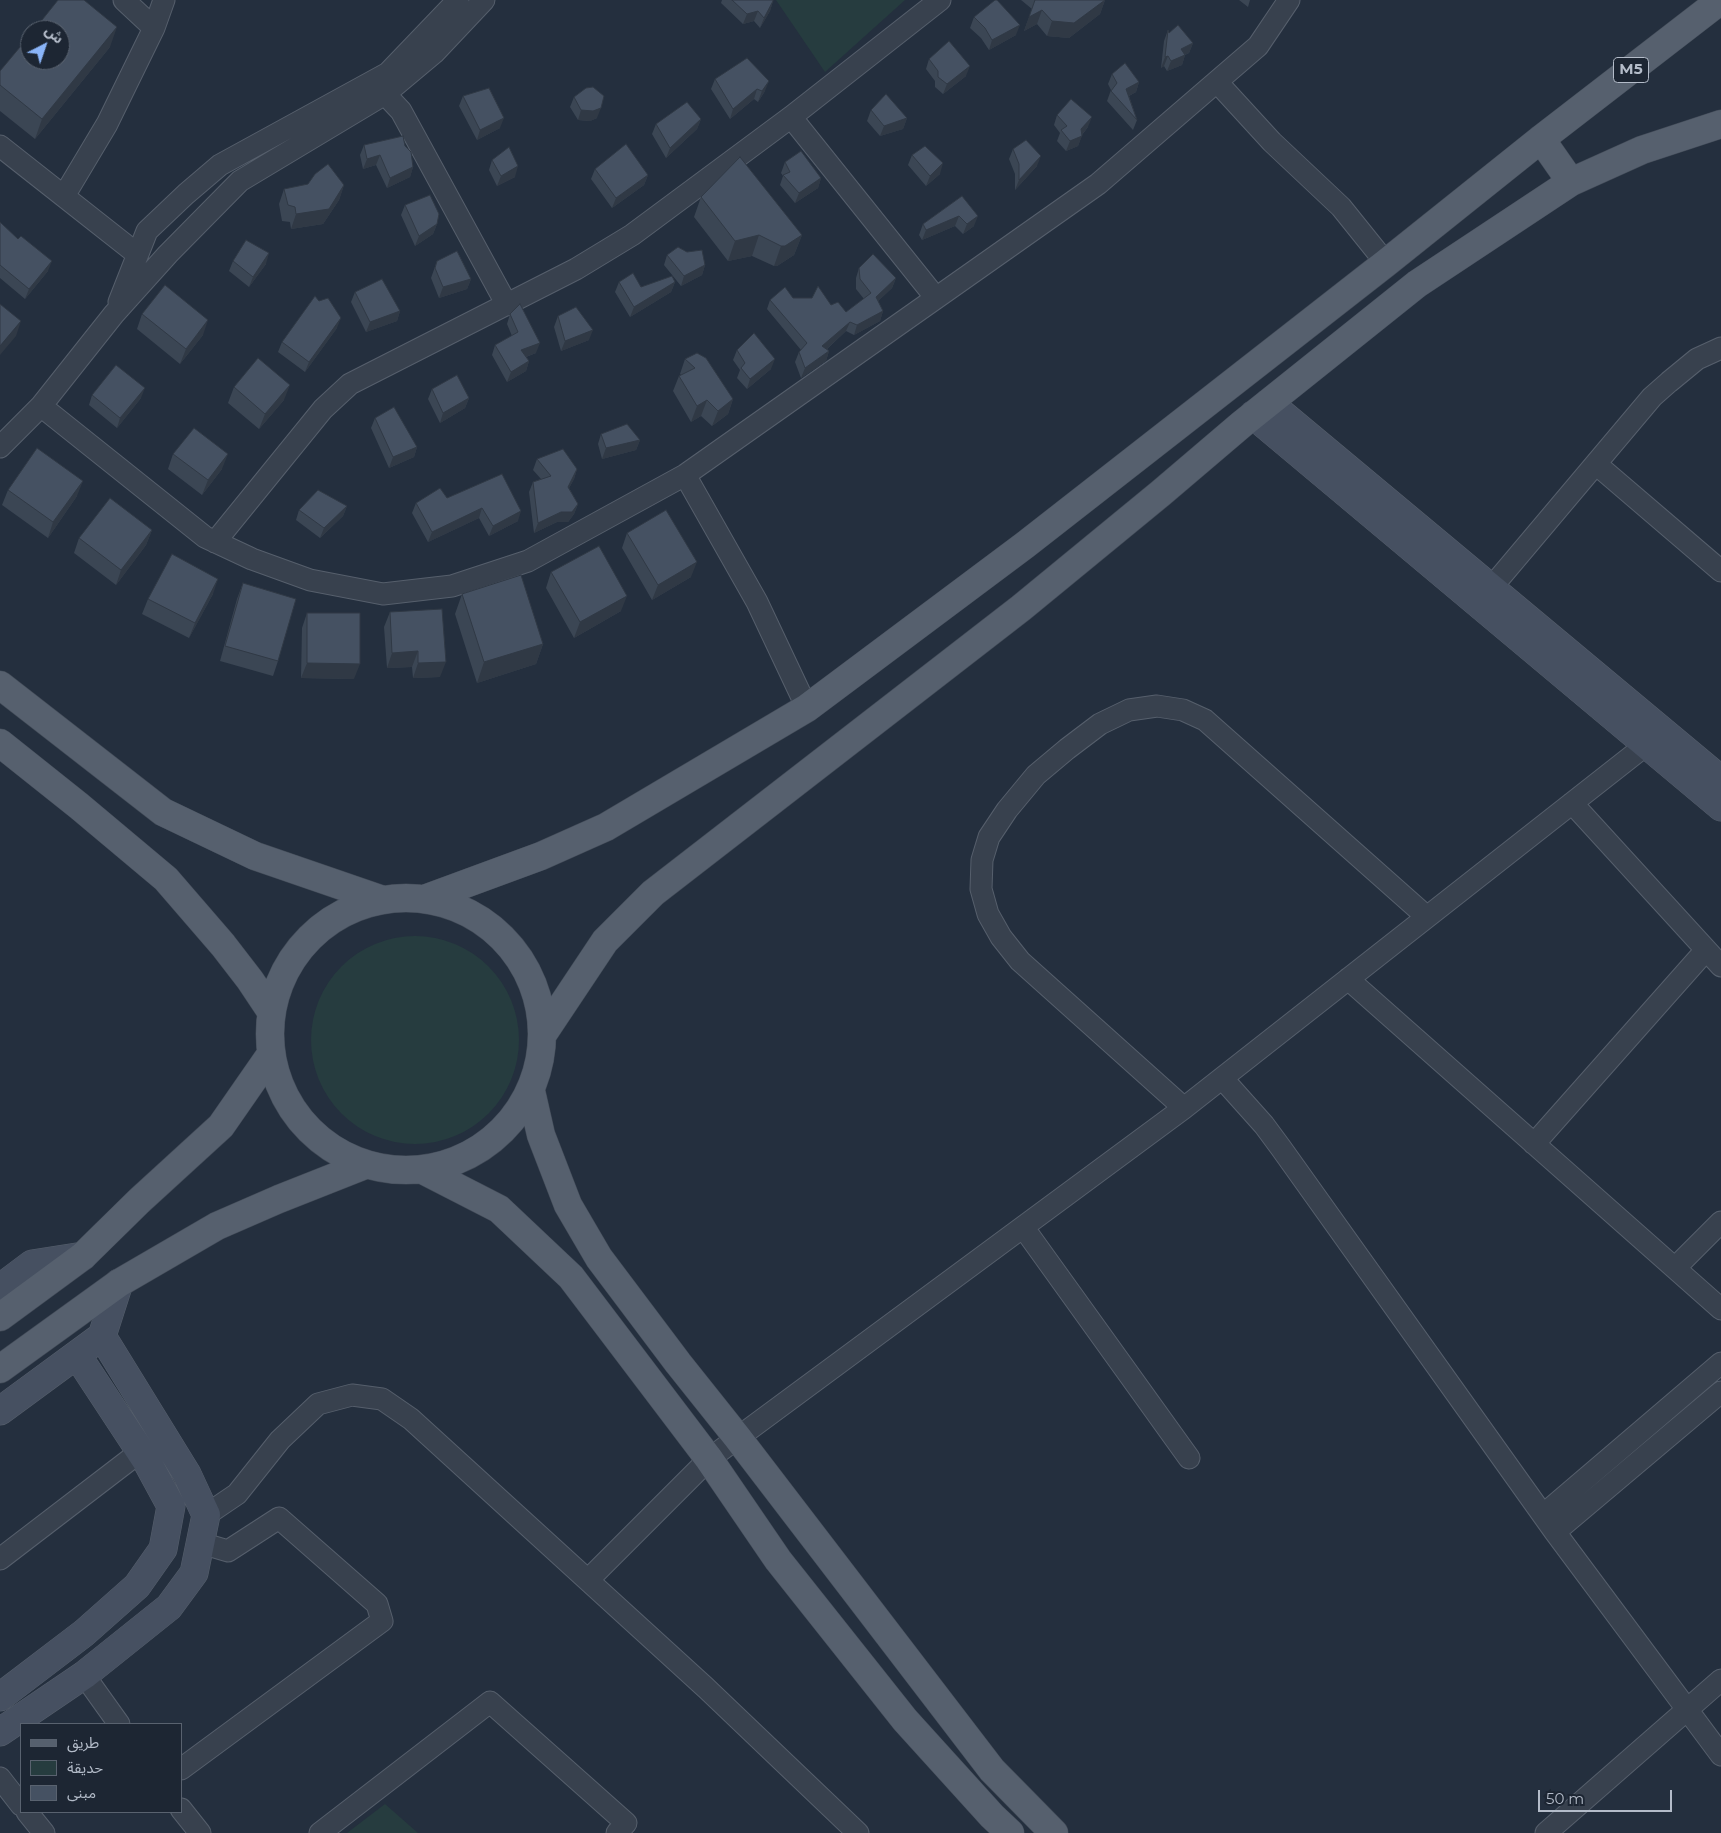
<!DOCTYPE html>
<html>
<head>
<meta charset="utf-8">
<style>
	body { margin:0 }
	#map { position:relative; width:1721px; height:1833px; overflow:hidden; background:#242f3e; font-family:Montserrat,"Noto Sans Arabic",sans-serif }
	canvas { display:block }
	.legend { position:absolute; left:20px; top:1723px; width:162px; height:90px; box-sizing:border-box; background:#1d2633; border:1px solid #59626f; margin:0; padding:6px 9px; list-style:none; font-size:15px; color:#b4bcc9 }
	.legend li { display:flex; align-items:center; gap:10px; height:25px }
	.legend b { width:25px; border:1px solid #59626f }
	.north { position:absolute; left:20px; top:20px; width:50px; height:50px; box-sizing:border-box; background:#1d2633; border:1px solid #59626f; border-radius:50%; rotate:41deg; font-size:14px; font-weight:700; line-height:20px; text-align:center; color:#b4bcc9 }
	.north::after { content:''; display:block; margin:auto; width:18px; height:22px; background:#8ab4f8; clip-path:polygon(50% 0,100% 100%,50% 72%,0 100%) }
	.scale { position:absolute; left:1538px; top:1790px; width:134px; height:22px; box-sizing:border-box; border:2px solid #b4bcc9; border-top:0; padding-left:6px; font-size:15px; line-height:18px; white-space:nowrap; color:#b4bcc9; -webkit-text-stroke:4px #1d2633; paint-order:stroke }
</style>
</head>
<body>
<div id="map">
<canvas width="1721" height="1833"></canvas>
<ul class="legend">
<li><b style="height:6px;background:#56606e"></b>طريق</li>
<li><b style="height:14px;background:#263c3f"></b>حديقة</li>
<li><b style="height:14px;background:#455162"></b>مبنى</li>
</ul>
<div class="north">ش</div>
<div class="scale">50 m</div>
</div>
<script>
const c = document.querySelector('canvas').getContext('2d');
c.lineJoin = 'round';
function paint(path, color) {
  c.fillStyle = color;
  c.fill(path, 'evenodd');
}
function toPath(rows) {
  const path = new Path2D();
  for (const r of rows) {
    if (r.length === 3) {
      path.moveTo(r[0] + r[2], r[1]);
      path.arc(r[0], r[1], r[2], 0, 2 * Math.PI);
      continue;
    }
    path.moveTo(r[0], r[1]);
    for (let i = 2; i < r.length; i += 2) path.lineTo(r[i], r[i + 1]);
  }
  return path;
}
function trace(path, color, width, dash) {
  c.strokeStyle = color;
  c.lineWidth = width;
  c.lineCap = dash ? 'butt' : 'round';
  c.setLineDash(dash || []);
  c.stroke(path);
}
function label(font, color, halo, rows, align = 'center') {
  c.font = font + ' Montserrat,sans-serif';
  c.lineWidth = 4;
  c.setLineDash([]);
  c.textBaseline = 'middle';
  c.strokeStyle = halo;
  c.fillStyle = color;
  for (const [text, x, y, turn = 0] of rows) {
    c.save();
    c.translate(x, y);
    c.rotate((+turn || 0) * Math.PI / 180);
    c.textAlign = isNaN(turn) ? turn : align;
    if (halo) c.strokeText(text, 0, 0);
    c.fillText(text, 0, 0);
    c.restore();
  }
}
paint(toPath([
	[776,0,905,0,825,72],
	[415,1040,104],
	[385,1804,418,1833,347,1833]
]), '#263c3f');
const street = toPath([
	[124,0,154,28],
	[1217,82,1272,142,1341,207,1386,263],
	[385,94,401,111,507,305],
	[791,117,936,298],
	[0,146,137,254],
	[64,196,107,124,154,28,164,0],
	[119,302,147,231,186,194,220,165,388,73,458,0],
	[41,406,205,537,252,559,310,580,383,594,452,586,528,561,685,475,1098,184,1258,46,1289,0],
	[0,447,41,406,114,314,168,254,240,181,385,94,434,53,484,0],
	[1596,464,1721,571],
	[685,475,757,602,807,708],
	[215,542,323,409,350,384,576,269,632,235,791,117,940,0],
	[1491,588,1652,397,1669,382,1697,359,1721,348],
	[1572,803,1721,966],
	[1348,979,1721,1309],
	[1222,1078,1264,1125,1281,1148,1555,1532,1721,1755],
	[1184,1108,1020,961,1001,937,988,914,981,889,982,860,989,837,1007,810,1036,775,1067,749,1100,724,1129,710,1157,706,1183,710,1205,720,1427,917],
	[1534,1144,1706,950],
	[1023,1227,1189,1458],
	[1675,1268,1721,1222],
	[206,1515,237,1494,280,1440,318,1404,352,1395,382,1399,411,1419,706,1688,858,1833],
	[1543,1515,1721,1363],
	[1555,1532,1721,1392],
	[0,1559,141,1451],
	[588,1580,709,1459,1184,1108,1646,745],
	[84,1675,119,1724],
	[181,1769,382,1621,377,1604,279,1518,228,1551,201,1543],
	[0,1778,21,1805],
	[181,1809,200,1833],
	[27,1812,44,1833],
	[320,1833,490,1702,626,1823,617,1833],
	[1546,1833,1721,1680]
]);
const secondary = toPath([
	[1269,403,1721,780],
	[1253,415,1721,807],
	[0,1288,32,1264,83,1256],
	[0,1411,102,1336,119,1283],
	[0,1697,84,1633,137,1586,163,1549,171,1506,146,1460,77,1355],
	[0,1732,84,1675,169,1607,194,1573,206,1515,187,1474,102,1336]
]);
const primary = toPath([
	[1541,139,1571,182],
	[0,685,163,812,255,856,380,899],
	[0,743,79,806,166,879,223,945,250,980,270,1010],
	[427,898,541,856,606,827,807,708,1025,545,1386,263,1541,139,1721,0],
	[406,1034,136],
	[543,1034,605,941,653,893,1021,608,1161,493,1242,424,1417,284,1571,182,1642,150,1721,124],
	[531,1091,541,1135,568,1205,599,1258,678,1363,737,1437,992,1770,1054,1833],
	[423,1170,499,1209,571,1277,709,1459,778,1560,905,1720,992,1816,1010,1833],
	[0,1317,83,1256,139,1201,221,1126,271,1054],
	[0,1369,119,1283,217,1226,279,1199,365,1165]
]);
trace(street, '#565f6c', 23);
trace(secondary, '#565f6c', 29);
trace(primary, '#414a57', 29);
trace(street, '#38414e', 21);
trace(secondary, '#465061', 28);
trace(primary, '#56606e', 28);
paint(toPath([
	[722,0,773,0,773,1,770,11,760,28,754,21,743,24,721,3],
	[1021,0,1105,0,1100,14,1069,38,1047,36,1037,24,1024,31,1032,9],
	[1239,0,1250,0,1248,7],
	[974,17,1016,35,989,50,981,38,970,28],
	[1168,30,1169,33,1193,43,1189,53,1185,55,1182,65,1167,71,1164,66,1161,68,1164,41],
	[110,47,35,139,0,111,0,71],
	[929,59,966,76,943,94,935,87,935,81,926,69],
	[1112,74,1139,82,1136,92,1129,96,1137,120,1133,130,1107,101,1111,90,1108,84],
	[715,79,765,91,758,102,754,99,730,119,711,89],
	[463,96,500,128,477,140,459,106],
	[574,97,597,118,590,121,578,120,570,107],
	[871,110,907,118,903,129,880,136,867,121],
	[1057,115,1088,127,1082,135,1078,146,1066,151,1057,141,1060,133,1054,125],
	[701,119,697,129,666,158,652,134,656,124],
	[364,145,413,167,410,177,387,188,376,165,363,169,360,155],
	[1013,149,1037,166,1015,190,1015,174,1009,159],
	[912,155,940,174,926,186,908,165],
	[492,160,515,177,497,186,489,170],
	[785,162,821,178,818,188,795,203,780,185,783,176,781,173],
	[595,169,648,175,644,185,612,208,591,179],
	[344,185,339,200,323,224,291,229,290,222,282,221,279,204,284,189],
	[962,196,974,226,963,234,955,226,922,240,919,235,923,224],
	[701,197,802,235,794,255,777,266,774,266,752,256,728,261,694,217],
	[405,205,437,224,433,234,415,246,401,215],
	[0,222,48,271,25,299,0,278],
	[667,255,705,265,702,275,681,286,664,265],
	[233,261,266,264,249,287,229,271],
	[437,261,471,279,467,289,439,298,431,278],
	[859,268,896,278,892,288,878,301,883,311,880,321,854,335,846,331,827,349,829,351,826,361,801,378,795,362,799,352,801,350,767,309,770,300,793,298,831,305,846,312,864,299,856,289,856,278],
	[619,282,641,287,675,282,671,292,630,317,615,292],
	[355,292,400,311,397,321,366,332,351,302],
	[142,314,203,335,180,364,137,329],
	[510,314,536,353,526,357,529,361,526,371,507,382,492,355,495,345,512,336,507,324],
	[558,316,589,340,561,351,554,327],
	[337,328,305,372,278,352,282,342],
	[737,350,771,369,747,389,737,378,740,370,733,360],
	[685,359,733,399,728,414,712,426,701,416,691,422,673,391,679,376,681,375,680,374],
	[234,387,284,400,259,429,228,403],
	[432,389,469,398,465,408,440,423,428,399],
	[92,395,141,398,117,428,89,405],
	[375,418,417,447,414,457,389,468,371,428],
	[601,434,640,440,636,450,602,459,598,444],
	[173,454,222,469,202,495,168,469],
	[537,459,577,469,574,479,569,488,578,504,574,514,568,522,557,522,534,533,529,492,533,482,541,479,533,470],
	[502,474,518,521,489,536,479,518,428,542,412,513,416,503,447,498],
	[8,490,77,496,48,538,2,505],
	[347,506,343,516,320,538,296,520,299,510],
	[152,530,146,545,116,585,74,553,79,538],
	[627,533,691,577,652,600,622,548],
	[551,572,621,611,574,638,546,588],
	[243,583,278,661,273,676,220,661,237,599],
	[213,594,189,638,142,614,148,599],
	[462,594,543,644,536,664,477,683,455,614],
	[390,612,440,677,413,678,412,667,387,668,384,627],
	[307,613,354,679,301,678,302,628]
]), '#3b4654');
paint(toPath([
	[1105,0,1100,14,1069,38,1047,36,1052,21],
	[773,1,770,11,760,28,764,18],
	[1042,10,1037,24,1024,31,1029,17],
	[758,11,754,21,743,24,747,14],
	[1020,25,1016,35,989,50,992,40],
	[117,27,110,47,35,139,42,119],
	[1193,43,1189,53,1182,56,1185,55,1182,65,1167,71,1171,61,1181,49],
	[1168,56,1164,66,1161,68,1165,57],
	[970,66,966,76,943,94,947,84],
	[769,81,765,91,758,102,762,91],
	[1139,82,1136,92,1123,99,1126,89],
	[757,89,754,99,730,119,733,109],
	[601,108,597,118,590,121,578,120,581,110],
	[1092,117,1088,127,1080,137,1082,136,1078,146,1066,151,1070,141],
	[504,118,500,128,477,140,480,130],
	[907,118,903,129,880,136,884,126],
	[701,119,697,129,666,158,670,148],
	[380,155,376,165,363,169,367,159],
	[1041,156,1037,166,1015,190,1019,180],
	[943,163,940,174,926,186,930,176],
	[518,166,515,177,497,186,501,176],
	[413,167,410,177,387,188,390,178],
	[648,175,644,185,612,208,616,198],
	[821,178,818,188,795,203,799,193],
	[344,185,339,200,323,224,291,229,296,214],
	[959,216,955,226,922,240,926,230],
	[978,216,974,226,963,234,967,224],
	[437,224,433,234,415,246,419,236],
	[759,235,752,256,728,261,735,241],
	[802,235,794,255,777,266,774,266,781,246],
	[269,253,266,264,249,287,253,277],
	[52,261,48,271,25,299,29,289],
	[705,265,702,275,681,286,684,276],
	[896,278,892,288,872,307,876,297],
	[471,279,467,289,439,298,443,287],
	[675,282,671,292,630,317,634,307],
	[400,311,397,321,366,332,370,322],
	[883,311,880,321,854,335,857,325],
	[341,318,337,328,305,372,309,362],
	[208,320,203,335,180,364,186,349],
	[21,321,16,336,0,355,0,346],
	[850,322,846,331,819,356,822,346],
	[593,330,589,340,561,351,565,341],
	[540,343,536,353,517,360,521,350],
	[829,351,826,361,801,378,805,368],
	[775,359,771,369,747,389,750,379],
	[529,361,526,371,507,382,511,372],
	[290,385,284,400,259,429,265,414],
	[145,388,141,398,117,428,120,418],
	[469,398,465,408,440,423,443,413],
	[733,399,728,414,712,426,718,411],
	[707,400,701,416,691,422,697,406],
	[640,440,636,450,602,459,606,448],
	[417,447,414,457,389,468,393,457],
	[228,454,222,469,202,495,208,480],
	[577,469,574,479,564,497,568,487],
	[83,481,77,496,48,538,53,522],
	[578,504,574,514,568,522,557,522,534,533,538,523],
	[347,506,343,516,320,538,324,528],
	[482,508,479,518,428,542,432,532],
	[521,511,518,521,489,536,493,526],
	[152,530,146,545,116,585,121,570],
	[697,562,691,577,652,600,658,585],
	[218,579,213,594,189,638,195,623],
	[627,596,621,611,574,638,580,622],
	[543,644,536,664,477,683,484,662],
	[418,651,412,667,387,668,392,653],
	[446,662,440,677,413,678,418,663],
	[307,663,360,664,354,679,301,678]
]), '#303945');
const building = toPath([
	[58,0,84,0,117,27,42,119,0,85,0,71,30,35,30,60,60,60,60,30,34,30,58,0],
	[732,0,773,0,773,1,764,18,758,11,747,14,732,0],
	[995,0,997,0,1020,25,992,40,985,28,974,17,995,0],
	[1035,0,1105,0,1074,23,1052,21,1042,10,1029,17,1035,0],
	[1178,25,1193,43,1181,49,1185,55,1171,61,1168,56,1165,57,1168,30,1169,33,1178,25],
	[949,41,970,66,947,84,938,77,938,71,929,59,949,41],
	[747,58,769,81,762,91,757,89,733,109,715,79,747,58],
	[1125,63,1139,82,1126,89,1137,120,1111,91,1117,83,1112,74,1125,63],
	[593,87,604,96,601,108,593,111,581,110,574,97,586,88,593,87],
	[489,88,504,118,480,130,463,96,489,88],
	[886,94,907,118,884,126,871,110,886,94],
	[1071,99,1092,117,1081,129,1082,136,1070,141,1061,130,1067,126,1057,115,1071,99],
	[687,102,701,119,670,148,656,124,687,102],
	[403,136,405,146,411,152,413,167,390,178,380,155,367,159,364,145,403,136],
	[1026,140,1041,156,1019,180,1019,164,1013,149,1026,140],
	[626,144,648,175,616,198,595,169,626,144],
	[925,146,943,163,930,176,912,155,925,146],
	[509,147,518,166,501,176,492,160,509,147],
	[801,151,821,178,799,193,783,175,790,172,785,162,801,151],
	[740,157,802,235,785,246,781,246,759,235,735,241,701,197,740,157],
	[328,164,344,185,329,209,296,214,295,207,288,205,284,189,308,184,315,174,328,164],
	[430,195,439,214,437,224,419,236,405,205,430,195],
	[962,196,978,216,967,224,959,216,926,230,923,224,962,196],
	[0,222,18,239,21,236,52,261,29,289,0,265,0,222],
	[246,240,269,253,253,277,233,261,246,240],
	[678,247,687,252,702,250,705,265,684,276,667,255,678,247],
	[457,251,471,279,443,287,435,268,437,261,457,251],
	[873,254,896,278,876,297,883,311,857,325,850,322,822,346,829,351,805,368,799,352,807,343,770,300,785,287,793,298,812,298,818,286,831,305,838,302,846,312,871,293,860,279,859,268,873,254],
	[633,273,641,287,672,276,675,282,634,307,619,282,633,273],
	[382,279,400,311,370,322,355,292,382,279],
	[165,285,208,320,186,349,142,314,165,285],
	[315,296,319,301,328,298,341,318,309,362,282,342,315,296],
	[0,304,21,321,0,346,0,304],
	[520,304,540,343,521,350,529,361,511,372,495,345,518,332,510,314,520,304],
	[576,307,593,330,565,341,558,316,576,307],
	[754,333,775,359,750,379,741,368,745,363,737,350,754,333],
	[697,353,706,358,733,399,718,411,707,400,697,406,679,376,695,368,685,359,697,353],
	[258,358,290,385,265,414,234,387,258,358],
	[116,365,145,388,120,418,92,395,116,365],
	[457,375,469,398,443,413,432,389,457,375],
	[394,407,417,447,393,457,375,418,394,407],
	[627,424,640,440,606,448,601,434,627,424],
	[194,428,228,454,208,480,173,454,194,428],
	[37,448,83,481,53,522,8,490,37,448],
	[563,449,577,469,568,487,578,504,572,512,561,512,538,523,533,482,551,476,537,459,563,449],
	[502,474,521,511,493,526,482,508,432,532,416,503,440,488,447,498,502,474],
	[318,490,347,506,324,528,299,510,318,490],
	[110,498,152,530,121,570,79,538,110,498],
	[666,510,697,562,658,585,627,533,666,510],
	[599,546,627,596,580,622,551,572,599,546],
	[172,554,218,579,195,623,148,599,172,554],
	[521,575,543,644,484,662,462,594,521,575],
	[243,583,296,599,278,661,225,646,243,583],
	[442,609,446,662,418,663,418,651,392,653,390,612,442,609],
	[307,613,360,613,360,664,307,663,307,613]
]);
paint(building, '#455162');
trace(building, '#303945', 1);
for (const [x, y, w] of [
	[1631,70,35]
]) {
  const box = new Path2D();
  box.roundRect(x - w / 2, y - 12.5, w, 25, 4);
  c.fillStyle = '#1d2633';
  c.fill(box);
  trace(box, '#b4bcc9', 1);
}
label('bold 15px', '#b4bcc9', null, [
	["M5",1631,70]
]);
</script>
</body>
</html>
